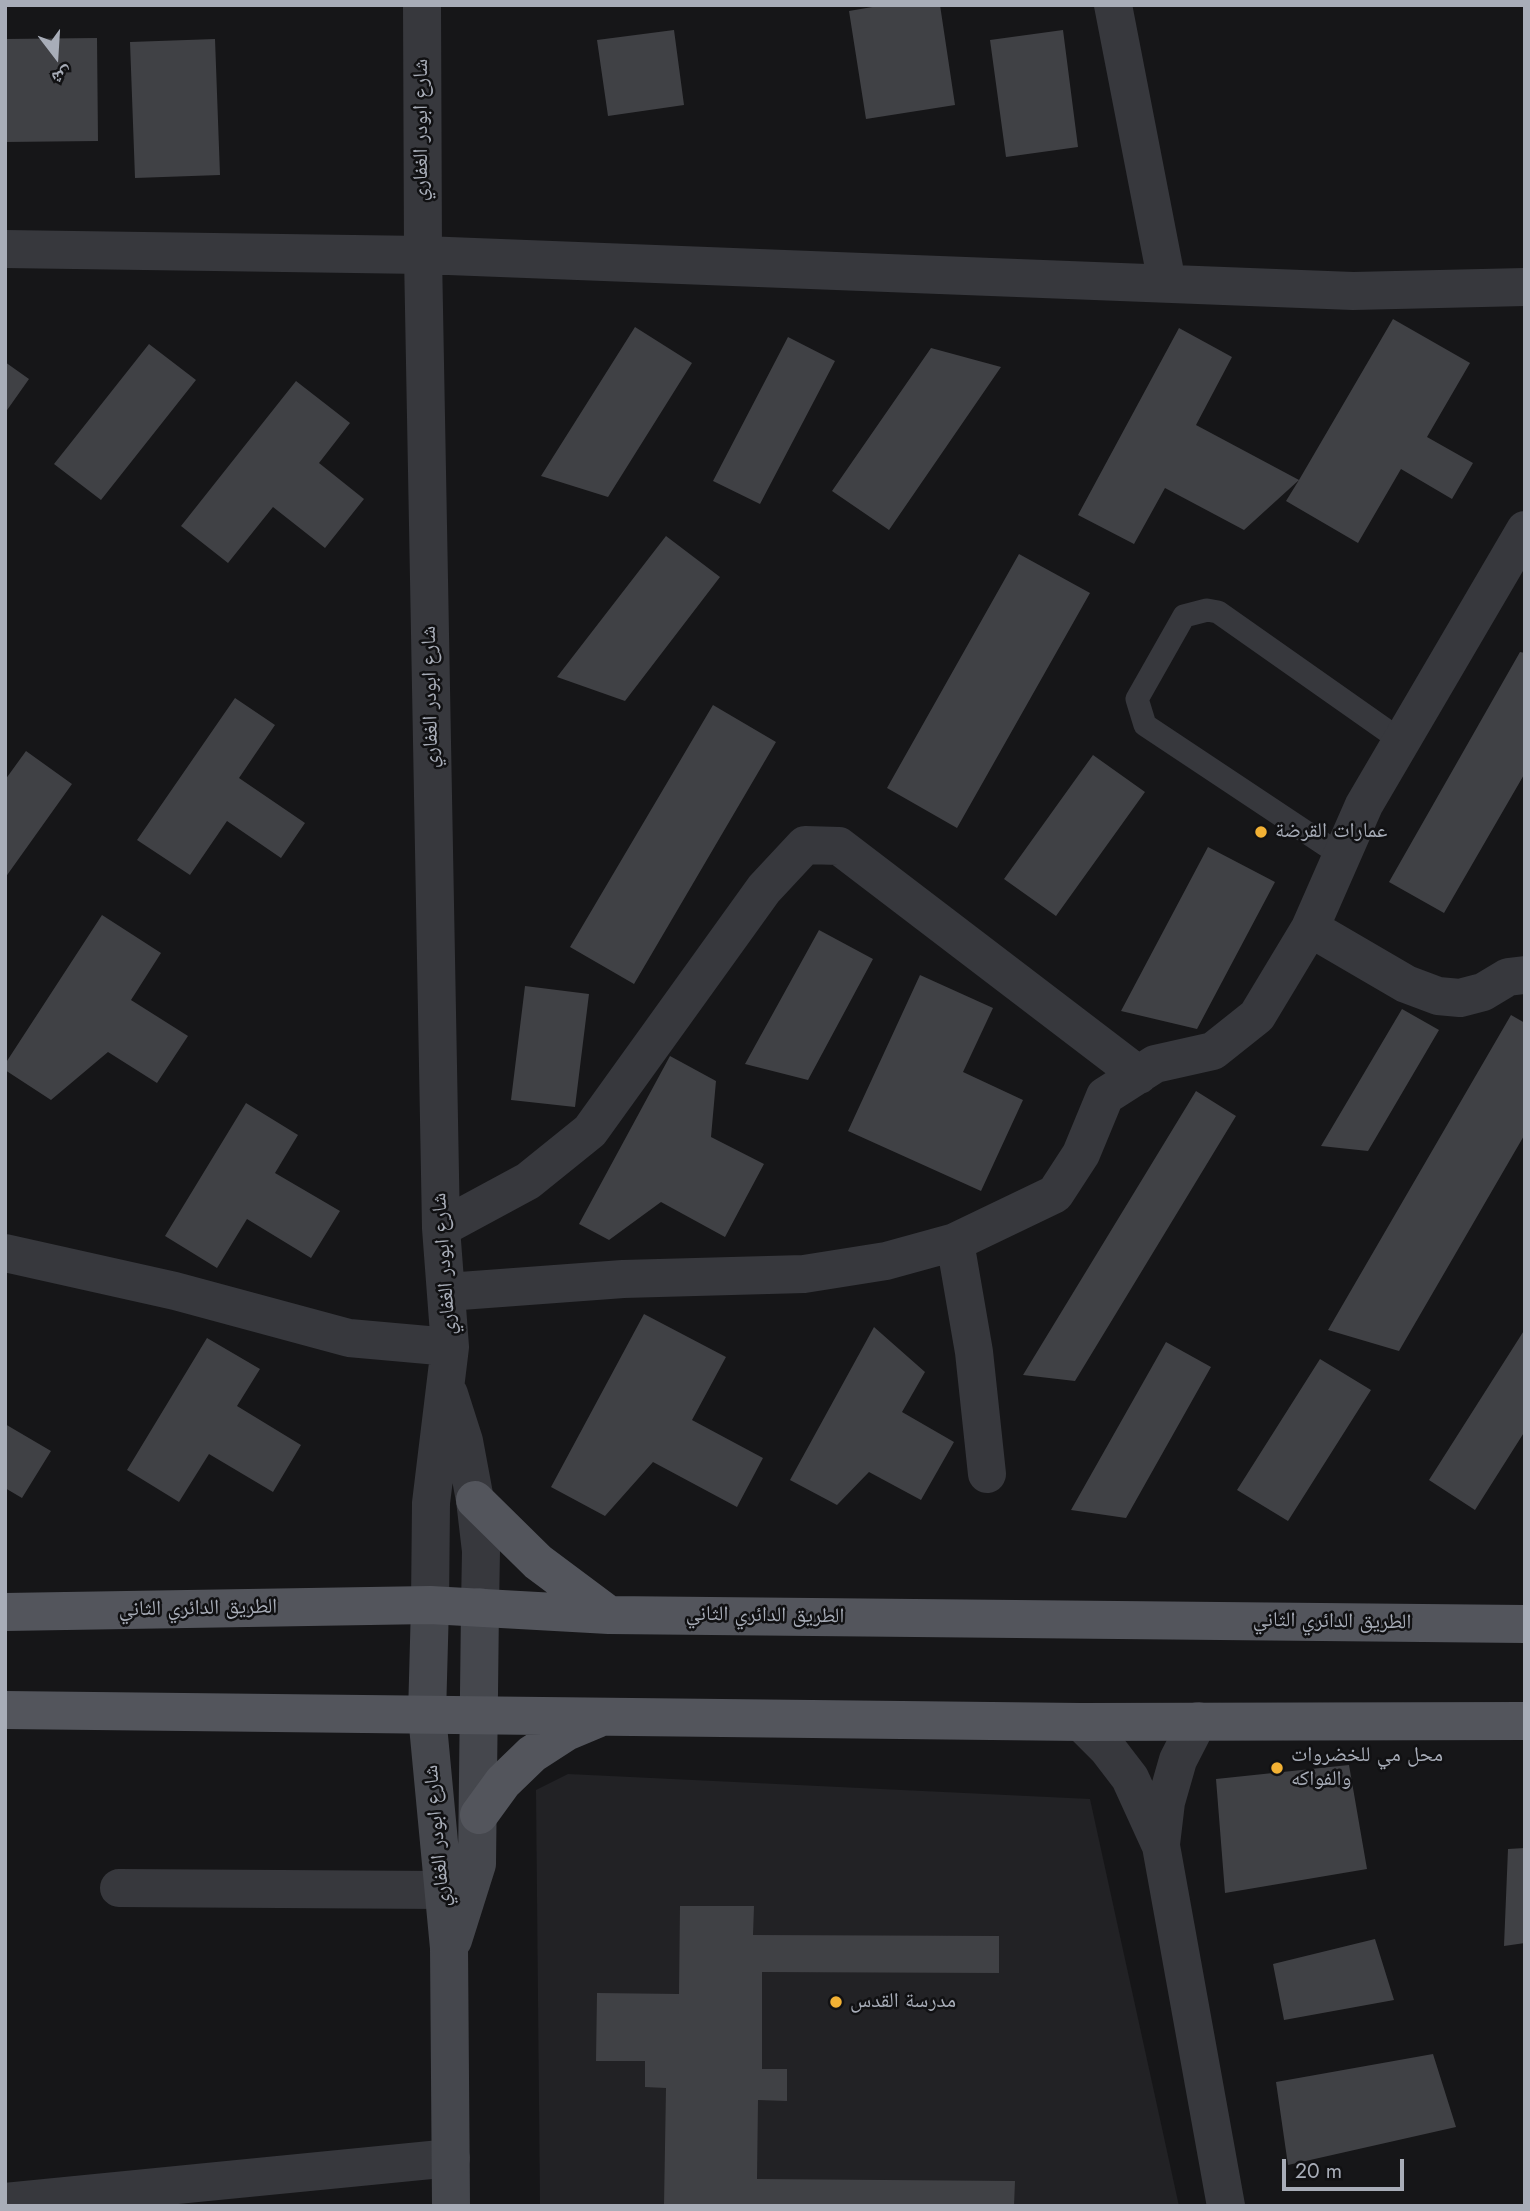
<!DOCTYPE html>
<html>
<head>
<meta charset="utf-8">
<style>
	body { margin:0 }
	#map { position:relative; width:1530px; height:2211px; overflow:hidden; background:#161618; font-family:Jost,"Noto Naskh Arabic",sans-serif }
	canvas { display:block }
	.frame { position:absolute; inset:0; border:7px solid #a8adb8; pointer-events:none }
	.north { position:absolute; left:21px; top:21px; width:70px; height:70px; -webkit-text-stroke:5px #111113; paint-order:stroke; rotate:163deg; font-size:19px; font-weight:700; line-height:28px; text-align:center; color:#a8adb8 }
	.north::after { content:''; display:block; margin:auto; width:24px; height:32px; background:#a8adb8; clip-path:polygon(50% 0,100% 100%,50% 72%,0 100%) }
	.scale { position:absolute; left:1282px; top:2159px; width:122px; height:32px; box-sizing:border-box; border:4px solid #a8adb8; border-top:0; padding-left:9px; font-size:21px; line-height:24px; white-space:nowrap; color:#a8adb8; -webkit-text-stroke:5px #111113; paint-order:stroke }
</style>
</head>
<body>
<div id="map">
<canvas width="1530" height="2211"></canvas>
<div class="frame"></div>
<div class="north">ش</div>
<div class="scale">20 m</div>
</div>
<script>
const c = document.querySelector('canvas').getContext('2d');
c.lineJoin = 'round';
function paint(path, color) {
  c.fillStyle = color;
  c.fill(path, 'evenodd');
}
function toPath(rows) {
  const path = new Path2D();
  for (const r of rows) {
    path.moveTo(r[0], r[1]);
    for (let i = 2; i < r.length; i += 2) path.lineTo(r[i], r[i + 1]);
  }
  return path;
}
function trace(path, color, width, dash) {
  c.strokeStyle = color;
  c.lineWidth = width;
  c.lineCap = dash ? 'butt' : 'round';
  c.setLineDash(dash || []);
  c.stroke(path);
}
function label(font, color, halo, rows, align = 'center') {
  c.font = font + ' Jost,"Noto Naskh Arabic",sans-serif';
  c.lineWidth = 5;
  c.setLineDash([]);
  c.textBaseline = 'middle';
  c.strokeStyle = halo;
  c.fillStyle = color;
  for (const [text, x, y, turn = 0] of rows) {
    c.save();
    c.translate(x, y);
    c.rotate((+turn || 0) * Math.PI / 180);
    c.textAlign = isNaN(turn) ? turn : align;
    if (halo) c.strokeText(text, 0, 0);
    c.fillText(text, 0, 0);
    c.restore();
  }
}
paint(toPath([
	[568,1774,1090,1799,1179,2206,540,2206,536,1790]
]), '#222225');
paint(toPath([
	[884,5,940,5,955,105,866,119,849,11],
	[674,30,684,105,608,116,597,40],
	[1063,30,1078,147,1006,157,990,40],
	[97,38,98,141,5,142,5,39],
	[215,39,220,175,135,178,130,42],
	[1393,319,1470,363,1427,437,1473,463,1452,499,1401,469,1358,543,1286,501,1299,480,1244,530,1165,488,1134,544,1078,515,1179,328,1232,357,1196,425,1299,480],
	[635,327,692,363,608,497,541,476],
	[788,337,835,361,760,504,713,481],
	[149,344,196,380,101,500,54,464],
	[931,348,1001,367,889,530,832,491],
	[5,362,29,379,5,413],
	[296,381,350,423,319,463,364,499,325,548,273,507,228,563,181,526],
	[666,536,720,577,625,701,557,677],
	[1019,554,1090,593,957,828,887,788],
	[1520,652,1525,653,1525,773,1444,913,1389,882],
	[235,698,275,725,239,778,305,823,281,858,227,821,190,875,137,840],
	[713,705,776,742,634,984,570,947],
	[26,751,72,784,5,878,5,780],
	[1093,755,1145,792,1056,916,1004,879],
	[1208,847,1275,882,1197,1029,1121,1011],
	[102,915,161,953,131,1000,188,1036,157,1083,108,1052,51,1100,5,1070,5,1064],
	[819,930,873,959,808,1080,745,1064],
	[920,975,993,1008,963,1072,1023,1100,981,1191,848,1131],
	[525,986,589,994,575,1107,511,1100],
	[1402,1009,1439,1030,1368,1151,1321,1146],
	[1511,1015,1525,1023,1525,1134,1399,1351,1328,1330],
	[670,1056,716,1081,711,1137,764,1164,725,1237,661,1202,609,1240,579,1224],
	[1196,1091,1236,1116,1075,1381,1023,1375],
	[246,1103,298,1135,275,1173,340,1211,311,1258,247,1219,217,1268,165,1236],
	[644,1314,726,1357,692,1420,763,1458,737,1507,653,1462,605,1516,551,1487],
	[874,1327,925,1372,902,1412,954,1442,921,1500,869,1472,837,1505,790,1480],
	[1525,1329,1525,1431,1475,1510,1429,1480],
	[207,1338,260,1369,237,1406,301,1445,273,1492,209,1454,179,1502,127,1470],
	[1166,1342,1211,1367,1126,1518,1071,1510],
	[1320,1359,1371,1390,1288,1521,1237,1490],
	[5,1424,51,1451,22,1498,5,1488],
	[1349,1765,1367,1869,1225,1893,1216,1779],
	[1525,1848,1525,1943,1504,1946,1508,1849],
	[680,1906,754,1906,753,1935,999,1936,999,1973,762,1972,762,2069,787,2069,787,2101,758,2100,757,2179,1015,2181,1014,2206,664,2206,666,2088,645,2087,645,2061,596,2061,597,1993,679,1994],
	[1375,1939,1394,2000,1284,2020,1273,1964],
	[1433,2054,1456,2127,1288,2165,1276,2082]
]), '#404145');
trace(toPath([
	[1342,856,1145,725,1137,699,1184,616,1207,610,1218,612,1400,740]
]), '#37383d', 23);
trace(toPath([
	[422,5,423,255,441,1228,450,1347,431,1503,430,1605],
	[1113,5,1167,283],
	[5,249,423,255,1353,291,1525,287],
	[1310,928,1406,984,1438,996,1460,998,1483,992,1508,977,1525,975],
	[441,1228,528,1181,590,1131,764,889,805,845,839,846,1139,1075],
	[955,1242,974,1352,987,1474],
	[5,1253,175,1291,349,1338,450,1347],
	[447,1292,623,1279,804,1274,886,1261,955,1242,1055,1194,1081,1154,1105,1096,1155,1064,1213,1051,1257,1016,1310,928,1364,805,1525,530],
	[449,1394,464,1441,475,1500,481,1551,480,1607],
	[1081,1722,1107,1748,1130,1778,1161,1846,1226,2206],
	[1161,1844,1166,1802,1178,1760,1198,1721],
	[119,1888,442,1890],
	[5,2202,451,2158]
]), '#37383d', 38);
trace(toPath([
	[430,1605,427,1715,449,1948,451,2206],
	[453,1940,477,1864,480,1607]
]), '#45474d', 38);
trace(toPath([
	[475,1500,538,1562,609,1615],
	[5,1612,430,1605,609,1615,1525,1624],
	[5,1710,1081,1722,1525,1721],
	[479,1815,503,1782,532,1754,566,1732,597,1719]
]), '#53555c', 38);
for (const [x, y, r, color] of [
	[1261,832,7,"#f2b134"],
	[1277,1768,7,"#f2b134"],
	[836,2002,7,"#f2b134"]
]) {
  const dot = new Path2D();
  dot.arc(x, y, r, 0, 2 * Math.PI);
  c.fillStyle = color;
  c.fill(dot);
  trace(dot, '#111113', 2.5);
}
label('21px', '#a8adb8', '#111113', [
	["شارع ابودر الغفاري",422,130,-90],
	["شارع ابودر الغفاري",431,697,-91],
	["شارع ابودر الغفاري",445,1264,-94],
	["الطريق الدائري الثاني",198,1609,-1],
	["الطريق الدائري الثاني",765,1616,1],
	["الطريق الدائري الثاني",1332,1622,1],
	["شارع ابودر الغفاري",438,1836,-95]
]);
label('21px', '#a8adb8', '#111113', [
	["عمارات القرضة",1275,832],
	["محل مي للخضروات",1291,1756],
	["والفواكه",1291,1780],
	["مدرسة القدس",850,2002]
], 'left');
</script>
</body>
</html>
